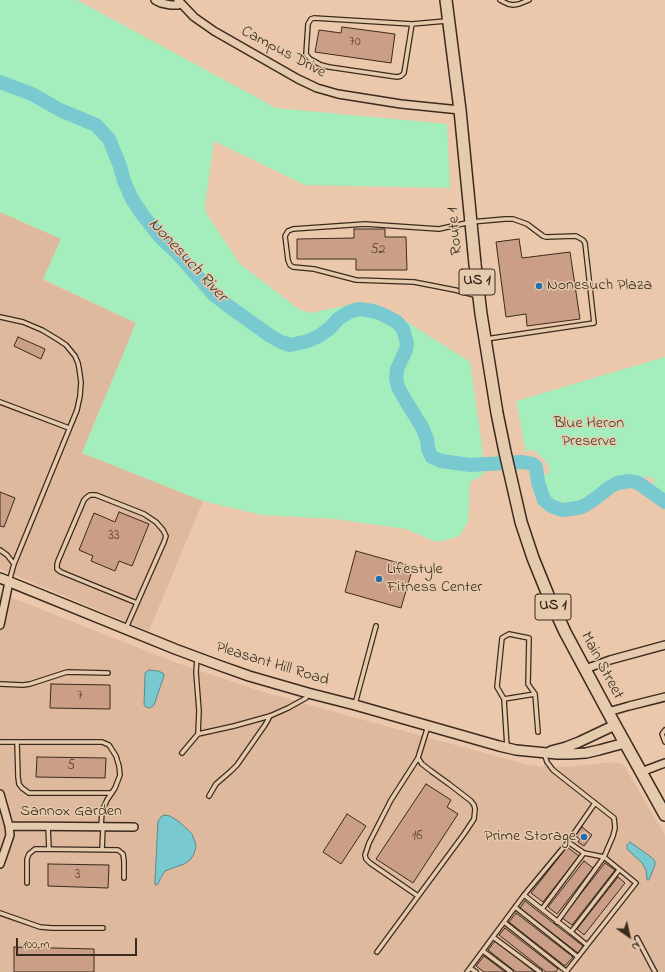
<!DOCTYPE html>
<html>
<head>
<meta charset="utf-8">
<style>
	body { margin:0 }
	#map { position:relative; width:665px; height:972px; overflow:hidden; background:#ebc8ac; font-family:"Indie Flower",sans-serif }
	canvas { display:block }
	.north { position:absolute; left:609px; top:916px; width:40px; height:40px; -webkit-text-stroke:3px #e6caad; paint-order:stroke; rotate:146deg; font-size:11px; font-weight:700; line-height:16px; text-align:center; color:#3b2a1e }
	.north::after { content:''; display:block; margin:auto; width:14px; height:18px; background:#3b2a1e; clip-path:polygon(50% 0,100% 100%,50% 72%,0 100%) }
	.scale { position:absolute; left:16px; top:938px; width:121px; height:18px; box-sizing:border-box; border:2px solid #3b2a1e; border-top:0; padding-left:5px; font-size:12px; line-height:14px; white-space:nowrap; color:#3b2a1e; -webkit-text-stroke:3px #e6caad; paint-order:stroke }
</style>
</head>
<body>
<div id="map">
<canvas width="665" height="972"></canvas>
<div class="north">N</div>
<div class="scale">100 m</div>
</div>
<script>
const c = document.querySelector('canvas').getContext('2d');
c.lineJoin = 'round';
function paint(path, color) {
  c.fillStyle = color;
  c.fill(path, 'evenodd');
}
function toPath(rows) {
  const path = new Path2D();
  for (const r of rows) {
    path.moveTo(r[0], r[1]);
    for (let i = 2; i < r.length; i += 2) path.lineTo(r[i], r[i + 1]);
  }
  return path;
}
function trace(path, color, width, dash) {
  c.strokeStyle = color;
  c.lineWidth = width;
  c.lineCap = dash ? 'butt' : 'round';
  c.setLineDash(dash || []);
  c.stroke(path);
}
function label(font, color, halo, rows, align = 'center') {
  c.font = font + ' "Indie Flower",sans-serif';
  c.lineWidth = 3;
  c.setLineDash([]);
  c.textBaseline = 'middle';
  c.strokeStyle = halo;
  c.fillStyle = color;
  for (const [text, x, y, turn = 0] of rows) {
    c.save();
    c.translate(x, y);
    c.rotate((+turn || 0) * Math.PI / 180);
    c.textAlign = isNaN(turn) ? turn : align;
    if (halo) c.strokeText(text, 0, 0);
    c.fillText(text, 0, 0);
    c.restore();
  }
}
paint(toPath([
	[0,212,61,239,43,280,136,323,82,453,203,501,149,631,0,569],
	[0,593,177,663,263,692,371,722,532,766,565,767,614,762,623,764,665,835,665,972,0,972]
]), '#deb99e');
paint(toPath([
	[0,0,77,0,276,108,447,124,450,188,305,185,214,141,205,204,206,213,240,264,300,310,310,313,349,305,373,303,393,313,470,362,481,438,484,474,470,482,468,522,459,536,447,540,436,542,406,529,335,519,262,515,203,501,82,453,136,323,43,279,61,239,0,212],
	[665,357,665,497,653,490,651,488,651,485,654,483,654,478,640,477,624,479,618,476,611,479,597,495,583,501,578,503,556,502,548,499,544,492,546,491,546,488,543,485,539,477,541,475,546,475,549,472,550,469,549,466,544,459,533,450,530,450,526,452,516,401]
]), '#a4edbc');
const water = toPath([
	[149,670,158,671,163,673,164,676,154,705,150,708,146,707,144,705,145,676,145,673,149,670],
	[165,815,170,816,178,821,187,829,192,834,195,842,196,846,194,854,190,860,184,864,165,871,160,879,158,884,156,885,155,885,155,880,158,821,162,816,165,815],
	[630,842,651,857,655,861,655,865,649,880,647,880,646,870,642,863,627,849,627,845,630,842]
]);
paint(water, '#78c9d0');
trace(water, '#608989', 1);
trace(toPath([
	[0,82,32,94,60,110,96,125,109,139,120,166,124,181,132,199,142,214,160,237,177,253,213,294,227,305,269,335,281,342,290,345,308,341,319,336,330,328,338,319,349,312,359,309,373,311,384,315,397,322,403,329,407,343,406,350,397,369,396,379,398,387,407,403,422,427,427,439,428,449,432,457,441,461,470,465,523,462,533,464,536,467,538,482,544,500,551,506,562,510,578,508,584,506,596,498,610,487,617,483,630,481,635,482,640,484,665,502]
]), '#78c9d0', 14);
const building = toPath([
	[342,27,395,34,391,63,315,52,319,30,341,33,342,27],
	[354,229,385,229,385,237,406,237,407,270,356,270,356,259,297,259,297,239,354,238,354,229],
	[519,239,522,258,570,252,580,319,527,326,526,314,506,317,496,242,519,239],
	[18,337,45,349,41,359,14,346,18,337],
	[0,492,15,498,4,527,0,526,0,492],
	[119,512,149,524,132,566,119,561,115,571,91,561,93,556,79,550,94,513,115,522,119,512],
	[356,551,413,567,401,608,345,592,356,551],
	[51,684,110,685,110,709,50,708,51,684],
	[37,757,106,758,105,778,36,777,37,757],
	[426,784,451,800,447,807,458,814,413,883,376,859,426,784],
	[347,814,366,826,341,864,323,852,347,814],
	[582,827,592,835,584,846,578,842,580,839,575,836,582,827],
	[567,847,579,856,543,902,531,893,567,847],
	[584,861,593,868,557,914,548,907,584,861],
	[605,863,615,870,572,925,562,918,605,863],
	[48,864,109,865,108,888,48,886,48,864],
	[618,877,625,883,584,935,577,929,618,877],
	[525,901,583,946,578,953,520,908,525,901],
	[516,913,573,957,565,966,509,922,516,913],
	[505,928,558,969,556,972,546,972,499,935,505,928],
	[495,941,535,972,516,972,488,950,495,941],
	[14,947,94,949,94,972,14,972,14,947],
	[484,956,505,972,484,972,476,966,484,956]
]);
paint(building, '#cb9f87');
trace(building, '#3b2a1e', 1);
const service = toPath([
	[500,0,508,4,513,5,519,4,529,0],
	[412,24,404,73,401,76,397,77,329,67,321,65,310,59,306,54,308,24,311,19,314,18,412,24,446,21],
	[478,296,455,290,414,282,356,280,314,269,293,267,290,265,288,260,285,236,288,231,293,229,365,224,439,229,471,222,505,219,513,219,527,224,543,236,546,237,576,236,583,240,585,243,594,323,486,339],
	[0,317,23,322,42,330,57,339,66,345,75,356,78,363,79,368,81,382,80,396,77,410,14,564,9,582],
	[0,402,69,428],
	[0,550,7,555,14,564],
	[126,628,164,542,166,536,163,530,156,522,144,514,96,495,90,495,87,497,84,500,58,561,57,565,57,569,61,572,137,603],
	[197,658,196,672,199,711,198,734],
	[0,684,23,685,30,684,67,672,108,673],
	[504,699,535,694,538,732],
	[355,704,376,626],
	[665,730,662,734,665,742],
	[0,742,102,742,109,745,116,756,119,766,120,775,115,788,107,800,102,811,101,827],
	[17,742,18,777,19,784,22,788,29,793,112,793],
	[507,747,504,699,497,687,502,638,509,634,529,638,528,684,535,694],
	[182,753,198,734,234,726,270,716,288,708,306,698,307,694],
	[544,753,547,762,553,770,614,818,615,828,613,836,604,857,584,853,568,842,595,803],
	[418,758,391,800,369,843,365,855,366,859,370,863,418,896],
	[209,796,216,784,231,771,237,765,265,725,270,716],
	[48,826,49,849],
	[102,850,103,827],
	[27,883,27,859,29,854,35,849,118,850,123,854,124,861,124,878],
	[524,895,571,932,619,870],
	[515,907,578,957],
	[542,909,584,853],
	[0,913,40,927,52,928,103,928],
	[504,922,566,971],
	[557,922,604,857,636,883,566,972],
	[571,932,587,945],
	[493,937,540,972],
	[637,938,655,972],
	[483,951,511,972],
	[377,952,464,834,474,819,475,809,474,805,471,801,449,784,431,771,422,764,418,758,428,726],
	[470,968,476,972],
	[467,972,524,895,568,842]
]);
const minor = toPath([
	[155,0,161,3,171,5,178,5,181,4],
	[178,0,194,17,214,31,298,79,317,88,338,94,401,104,460,110],
	[0,625,9,582],
	[585,669,610,660,665,645],
	[608,712,629,706,665,697],
	[641,772,665,763],
	[0,794,9,826,10,835,6,847,0,864],
	[9,826,134,827]
]);
const tertiary = toPath([
	[0,578,175,649,218,665,249,676,308,693,355,705,499,746,516,750,557,754,570,754,586,753,599,750,625,743],
	[551,751,566,747,579,742,615,725]
]);
const primary = toPath([
	[446,0,460,110,475,264,481,314,497,413,505,452,521,522,533,558,548,595,565,632,615,725,665,815]
]);
trace(service, '#3b2a1e', 6);
trace(minor, '#3b2a1e', 10);
trace(tertiary, '#3b2a1e', 12);
trace(primary, '#3b2a1e', 14);
trace(service, '#e6caad', 3.5);
trace(minor, '#e6caad', 7);
trace(tertiary, '#e6caad', 9);
trace(primary, '#e6caad', 11);
for (const [x, y, r, color] of [
	[539,286,4,"#1f6fb2"],
	[379,579,4,"#1f6fb2"],
	[584,837,4,"#1f6fb2"]
]) {
  const dot = new Path2D();
  dot.arc(x, y, r, 0, 2 * Math.PI);
  c.fillStyle = color;
  c.fill(dot);
  trace(dot, '#e6caad', 1.5);
}
label('14px', '#5f4738', null, [
	["70",355,43],
	["52",378,251],
	["33",114,537],
	["7",80,697],
	["5",71,767],
	["16",417,837],
	["3",78,876]
]);
for (const [x, y, w] of [
	[477,282,36],
	[553,607,36]
]) {
  const box = new Path2D();
  box.roundRect(x - w / 2, y - 13, w, 26, 3);
  c.fillStyle = '#e6caad';
  c.fill(box);
  trace(box, '#3b2a1e', 1);
}
label('bold 15px', '#3b2a1e', null, [
	["US 1",477,282],
	["US 1",553,607]
]);
label('16px', '#3b2a1e', '#e6caad', [
	["Campus Drive",283,53,28],
	["Route 1",456,231,-95],
	["Pleasant Hill Road",272,665,17],
	["Main Street",601,666,62],
	["Sannox Garden",71,812]
]);
label('16px', '#3b2a1e', '#e6caad', [
	["Nonesuch Plaza",547,286],
	["Lifestyle",387,570],
	["Fitness Center",387,588],
	["Prime Storage",576,837,"right"]
], 'left');
label('16px', '#463e2e', '#e6caad', [
	["Blue Heron",589,424],
	["Preserve",589,442]
]);
label('italic 17px', '#413a30', '#e6caad', [
	["Nonesuch River",187,261,47]
]);
</script>
</body>
</html>
